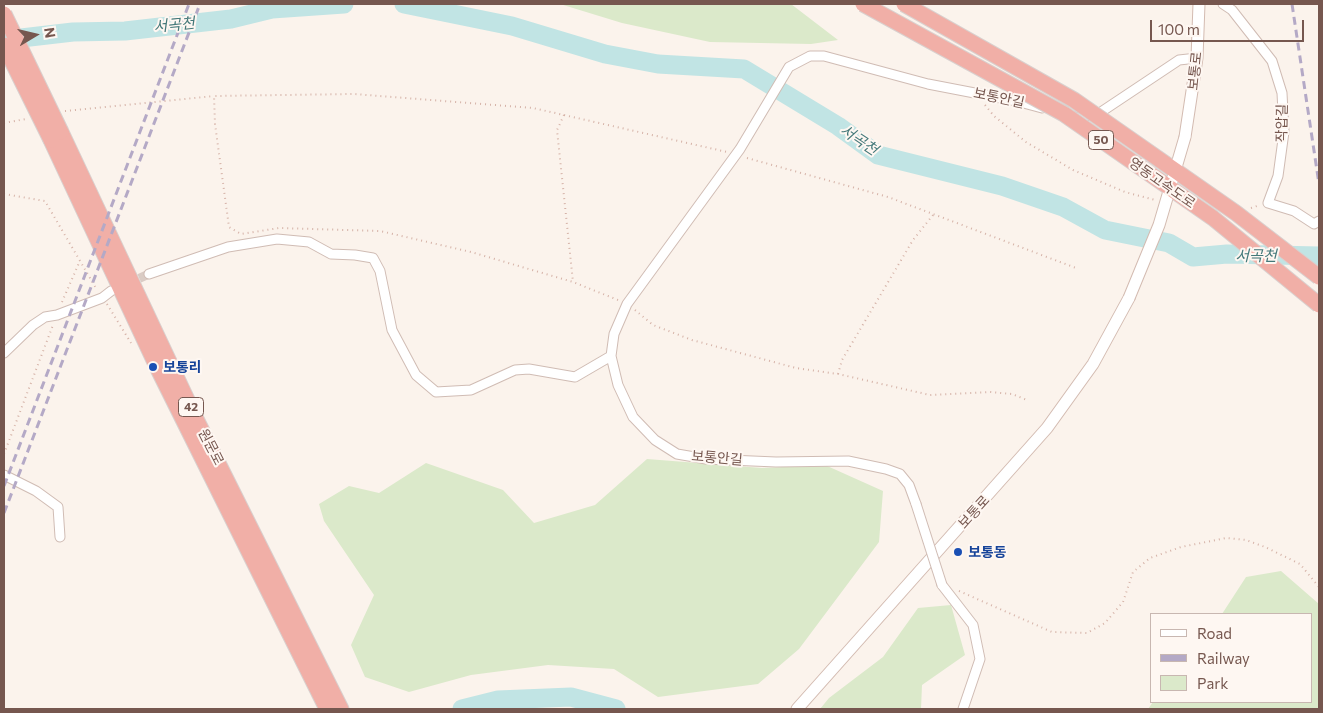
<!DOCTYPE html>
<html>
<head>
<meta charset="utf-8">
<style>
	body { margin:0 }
	#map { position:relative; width:1323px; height:713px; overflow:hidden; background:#fbf3ec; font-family:Commissioner,sans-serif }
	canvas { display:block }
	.frame { position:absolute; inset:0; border:5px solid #76574f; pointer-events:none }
	.legend { position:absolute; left:1150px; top:613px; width:162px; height:90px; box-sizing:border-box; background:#fef7f2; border:1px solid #c8b7b1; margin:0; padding:6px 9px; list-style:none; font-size:15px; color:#76574f }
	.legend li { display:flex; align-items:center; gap:10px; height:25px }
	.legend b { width:25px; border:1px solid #c8b7b1 }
	.north { position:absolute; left:10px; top:10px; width:50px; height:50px; -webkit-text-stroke:4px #fef7f2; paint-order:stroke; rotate:81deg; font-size:14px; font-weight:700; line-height:20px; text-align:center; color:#76574f }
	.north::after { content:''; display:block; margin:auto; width:18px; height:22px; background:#76574f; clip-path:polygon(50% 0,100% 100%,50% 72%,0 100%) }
	.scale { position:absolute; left:1150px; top:20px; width:154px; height:22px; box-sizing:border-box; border:2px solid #76574f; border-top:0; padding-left:6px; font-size:15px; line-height:18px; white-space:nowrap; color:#76574f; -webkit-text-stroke:4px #fef7f2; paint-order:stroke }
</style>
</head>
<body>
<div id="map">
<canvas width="1323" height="713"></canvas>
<div class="frame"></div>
<ul class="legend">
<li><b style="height:6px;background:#fff"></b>Road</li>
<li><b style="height:6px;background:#b4a9c6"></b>Railway</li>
<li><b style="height:14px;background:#dbe9ca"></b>Park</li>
</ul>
<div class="north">N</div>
<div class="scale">100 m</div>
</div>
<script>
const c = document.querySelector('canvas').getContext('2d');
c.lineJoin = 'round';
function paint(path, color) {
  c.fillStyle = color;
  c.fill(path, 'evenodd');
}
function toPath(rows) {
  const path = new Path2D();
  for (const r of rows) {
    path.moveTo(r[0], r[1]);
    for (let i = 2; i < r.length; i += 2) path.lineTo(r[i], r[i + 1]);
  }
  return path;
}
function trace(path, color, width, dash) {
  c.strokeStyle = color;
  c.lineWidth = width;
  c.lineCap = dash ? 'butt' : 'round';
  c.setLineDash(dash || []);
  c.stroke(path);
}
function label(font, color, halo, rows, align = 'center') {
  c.font = font + ' Commissioner,"Noto Sans KR",sans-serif';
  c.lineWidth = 4;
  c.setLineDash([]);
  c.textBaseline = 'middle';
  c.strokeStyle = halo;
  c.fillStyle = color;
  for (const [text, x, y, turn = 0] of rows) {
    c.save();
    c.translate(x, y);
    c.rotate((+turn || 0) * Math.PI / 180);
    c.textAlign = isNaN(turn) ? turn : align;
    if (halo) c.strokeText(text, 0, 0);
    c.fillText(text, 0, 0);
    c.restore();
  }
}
paint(toPath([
	[560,4,791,4,838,40,811,44,710,42,622,23],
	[647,459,762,468,825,465,883,491,879,542,799,649,758,684,658,697,614,669,548,665,471,675,409,692,365,677,351,645,374,595,324,521,319,504,349,486,379,493,426,463,503,490,534,523,595,505],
	[1281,571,1319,604,1319,709,1148,709,1153,702,1312,702,1312,614,1222,614,1246,577],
	[951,605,965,655,922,685,921,709,820,709,829,698,883,657,918,608]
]), '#dbe9ca');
trace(toPath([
	[404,4,512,26,605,54,658,64,744,69,838,126,878,155,1002,186,1063,207,1105,230,1169,243,1193,257,1227,254,1319,256],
	[4,40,73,32,125,31,231,19,272,9,344,4],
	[462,709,498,700,571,697,616,709]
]), '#c1e4e4', 19);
trace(toPath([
	[127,284,149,274]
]), '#daccc5', 9, [9, 4.5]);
const street = toPath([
	[1223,4,1232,10,1272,61,1282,93,1284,132,1278,176,1268,203,1294,211,1314,224,1319,221],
	[1071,116,1079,118,1101,112,1179,60,1197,58],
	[149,274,228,247,277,239,309,242,331,254,355,255,373,258,380,271,392,330,416,375,436,392,471,390,515,370,529,369,575,377,611,356],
	[4,353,33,325,45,317,57,315,102,298,111,291],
	[4,475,36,491,58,507,60,537],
	[916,504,909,485,900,474,886,469,848,461,776,462,706,459,677,454,655,440,633,417,618,385,611,356,614,334,627,304,740,149,789,67,810,56,824,56,928,84,1016,101,1042,108],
	[942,585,973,625,980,659,963,709]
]);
const secondary = toPath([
	[1185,137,1197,58,1199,4],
	[797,709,1047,428,1093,364,1129,298]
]);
const highway = toPath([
	[61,132,197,421,341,709],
	[51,140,159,371,327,709]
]);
trace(street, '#d0bcb4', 11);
trace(secondary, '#d3bbb1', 13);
trace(highway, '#d9d0ce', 17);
trace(toPath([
	[985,105,994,116,1026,142,1073,170,1125,192,1155,200],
	[65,111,214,96],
	[564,115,557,130,573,282],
	[4,123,26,119],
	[747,158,888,197,1076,268],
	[4,194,45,201,97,290],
	[1251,208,1260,205],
	[618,300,573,282,471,252,380,231,279,228,241,234,229,227,215,124,214,96,354,94,533,108,727,152],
	[62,302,79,263],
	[107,304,131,343],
	[635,310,653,325,692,340,796,368,838,374,930,395,990,392,1012,394,1027,400],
	[838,374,842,360,913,240,933,215],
	[4,454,53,325],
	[959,591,1052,632,1087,633,1105,623,1123,602,1133,572,1150,558,1181,547,1226,538,1246,540,1265,547,1300,564,1319,587]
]), '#d5b2a7', 2, [1, 4]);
trace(street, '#fff', 9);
trace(secondary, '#fff', 11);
trace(highway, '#f1afa7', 15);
trace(toPath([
	[1292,4,1319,184],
	[4,486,189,4],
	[4,513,200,4]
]), '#b4a9c6', 3, [8, 5]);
const streetBridge = toPath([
	[916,504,942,585]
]);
const secondaryBridge = toPath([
	[1129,298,1159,225,1185,137]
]);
const highwayBridge = toPath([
	[863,4,1064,114,1213,218,1319,305],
	[904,4,1074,100,1236,213,1319,277],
	[4,14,61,132],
	[4,45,51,140]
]);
trace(streetBridge, '#d0bcb4', 11, []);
trace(secondaryBridge, '#d3bbb1', 13, []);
trace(highwayBridge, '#d9d0ce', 17, []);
trace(streetBridge, '#fff', 9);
trace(secondaryBridge, '#fff', 11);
trace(highwayBridge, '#f1afa7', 15);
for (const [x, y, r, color] of [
	[153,367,5,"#1a4fb4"],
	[958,552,5,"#1a4fb4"]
]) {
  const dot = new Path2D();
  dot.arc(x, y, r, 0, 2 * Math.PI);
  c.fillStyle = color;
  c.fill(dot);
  trace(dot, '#fef7f2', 2);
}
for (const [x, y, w] of [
	[1101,140,25],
	[191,407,25]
]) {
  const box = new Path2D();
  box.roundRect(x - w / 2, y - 9.5, w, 19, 4);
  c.fillStyle = '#fef7f2';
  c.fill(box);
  trace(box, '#76574f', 1);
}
label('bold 12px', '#76574f', null, [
	["50",1101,140],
	["42",191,407]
]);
label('14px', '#76574f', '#fef7f2', [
	["보통로",1195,71,-84],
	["보통안길",999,98,12],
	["작압길",1282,123,-89],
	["영동고속도로",1162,183,35],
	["원문로",211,447,63],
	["보통안길",717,458,5],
	["보통로",974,512,-48]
]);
label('bold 14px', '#164399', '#fef7f2', [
	["보통리",163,367],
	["보통동",968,552]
], 'left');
label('italic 15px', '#437879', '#fef7f2', [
	["서곡천",174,25,-6],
	["서곡천",859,140,34],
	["서곡천",1256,256]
]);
</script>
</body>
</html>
